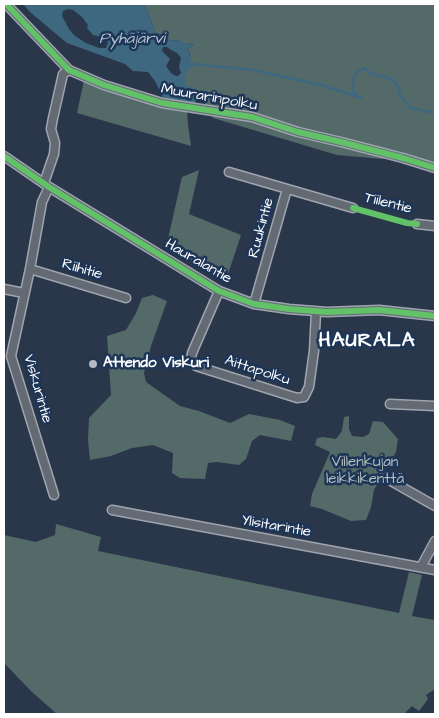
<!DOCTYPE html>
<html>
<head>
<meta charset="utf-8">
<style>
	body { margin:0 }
	#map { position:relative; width:439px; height:718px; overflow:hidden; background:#2a374a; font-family:"Architects Daughter",sans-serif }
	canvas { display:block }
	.frame { position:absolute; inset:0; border:5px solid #fff; pointer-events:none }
</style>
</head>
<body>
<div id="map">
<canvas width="439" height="718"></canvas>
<div class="frame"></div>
</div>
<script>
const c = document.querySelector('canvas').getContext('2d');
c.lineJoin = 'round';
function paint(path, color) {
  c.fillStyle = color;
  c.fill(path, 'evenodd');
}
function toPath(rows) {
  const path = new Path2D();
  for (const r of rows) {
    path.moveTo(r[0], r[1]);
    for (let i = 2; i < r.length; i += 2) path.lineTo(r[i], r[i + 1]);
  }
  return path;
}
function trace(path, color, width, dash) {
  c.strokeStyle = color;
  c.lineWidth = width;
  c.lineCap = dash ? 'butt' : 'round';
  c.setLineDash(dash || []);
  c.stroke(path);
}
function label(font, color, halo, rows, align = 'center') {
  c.font = font + ' "Architects Daughter",sans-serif';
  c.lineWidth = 5;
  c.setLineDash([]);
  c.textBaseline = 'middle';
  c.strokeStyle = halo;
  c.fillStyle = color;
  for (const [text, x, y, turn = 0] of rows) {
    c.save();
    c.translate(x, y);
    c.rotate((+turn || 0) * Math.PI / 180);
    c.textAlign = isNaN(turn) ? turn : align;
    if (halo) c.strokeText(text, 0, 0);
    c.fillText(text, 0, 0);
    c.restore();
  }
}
paint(toPath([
	[144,4,435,4,435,164,387,150,383,159,337,155,213,118,200,94,185,85,185,75,190,55,188,49,194,45,191,43,184,45,181,41,170,40,155,32,147,10],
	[84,80,127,97,158,107,187,111,188,125,191,146,77,113],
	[199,170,189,214,241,235,226,280,194,262,167,243,182,177],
	[153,295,167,301,151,346,144,373,146,382,180,406,199,411,230,423,249,414,280,420,295,426,291,441,260,435,252,441,246,459,239,465,217,462,208,463,205,479,180,478,172,473,173,453,153,445,132,448,111,456,90,460,88,440,89,418,111,395,107,336,126,330,136,313,142,298],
	[349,416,349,429,352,436,363,437,369,434,373,421,383,422,398,439,396,452,374,490,371,507,366,520,351,521,322,509,310,506,312,494,330,452,315,445,317,438,323,437,336,439,342,431,344,417],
	[56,524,101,537,98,551,399,613,409,572,422,575,412,616,435,620,435,689,426,695,428,699,419,711,412,706,404,714,57,714,32,692,4,663,4,535,36,542,55,535]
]), '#546a68');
paint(toPath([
	[23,4,144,4,147,10,155,32,170,40,182,41,184,45,191,43,195,44,188,49,192,64,185,75,185,85,193,87,200,94,195,103,163,98,155,81,148,72,133,71,125,64,67,43,31,13],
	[68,9,73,10,82,17,88,25,87,28,93,35,106,38,108,43,106,48,99,48,86,43,75,36,69,29,62,16,63,11],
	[163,47,167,47,171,50,177,53,181,58,179,67,181,73,178,76,176,76,171,73,166,66,170,59,162,51]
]), '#3e6780');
trace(toPath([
	[192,64,253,70,321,85,361,98,353,92,353,80,357,72,365,68,370,73,388,78,394,80,398,86,400,95,410,108,435,113]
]), '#3e6780', 2.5);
const street = toPath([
	[6,4,69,70,104,85,162,103,252,117,298,132,341,142,403,158,435,168],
	[4,156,49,187,219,291,254,304,289,309,327,312,379,310,435,316],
	[229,172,353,208],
	[44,183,54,154,55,143,51,129,53,118,63,74,69,70],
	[49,187,42,202,30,269,11,356,54,495],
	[417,224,435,226],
	[30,269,126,298],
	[4,289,24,293],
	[219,291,192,353,191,360,196,366,297,398,304,397,309,387,314,351,316,312],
	[254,304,287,189],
	[390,404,435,406],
	[384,477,435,506],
	[112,510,435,570],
	[421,567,435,541]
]);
trace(street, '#9fa5ae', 11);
trace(street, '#636a74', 8);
trace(toPath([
	[6,4,69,70,104,85,162,103,252,117,298,132,341,142,403,158,435,168],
	[4,156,49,187,219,291,254,304,289,309,327,312,379,310,435,316],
	[353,208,407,223,417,224]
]), '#61c268', 6);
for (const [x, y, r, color] of [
	[93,364,5,"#b4b9c0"]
]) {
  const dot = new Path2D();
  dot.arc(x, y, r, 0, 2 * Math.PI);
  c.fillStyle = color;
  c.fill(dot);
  trace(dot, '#1d3557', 2);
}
label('15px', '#fff', '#1d3557', [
	["Muurarinpolku",209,98,10],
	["Tiilentie",388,204,14],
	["Ruukintie",262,228,-75],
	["Hauralantie",198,262,30],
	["Riihitie",82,270,16],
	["Aittapolku",257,371,18],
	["Viskurintie",37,389,74],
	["Ylisitarintie",276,527,10]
]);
label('bold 15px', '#fff', '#1d3557', [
	["Attendo Viskuri",103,364]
], 'left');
label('15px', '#b5c0bd', '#1d3557', [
	["Villenkujan",365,463],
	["leikkikenttä",365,480]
]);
label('italic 16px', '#b3c4ce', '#1d3557', [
	["Pyhäjärvi",132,40]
]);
c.letterSpacing = '1px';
label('bold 20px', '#fff', '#1d3557', [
	["HAURALA",367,342]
]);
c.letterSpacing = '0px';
</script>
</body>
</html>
